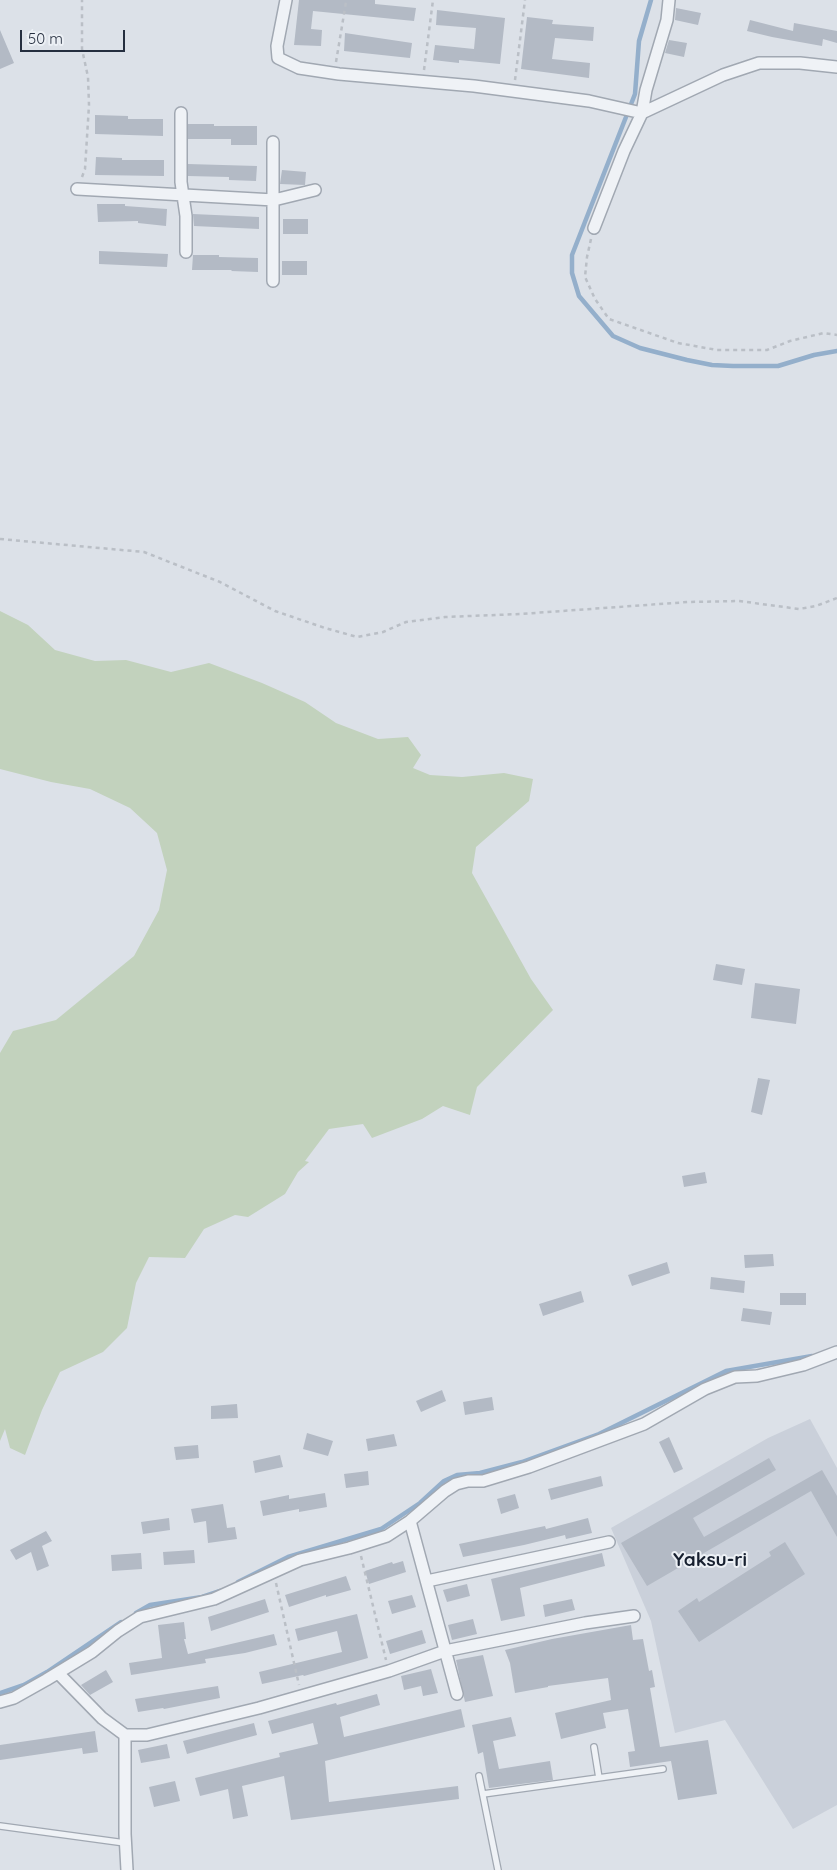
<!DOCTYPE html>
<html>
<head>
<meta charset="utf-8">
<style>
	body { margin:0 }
	#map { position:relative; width:837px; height:1870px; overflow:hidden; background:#dce1e8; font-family:Quicksand,sans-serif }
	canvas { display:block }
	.scale { position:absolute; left:20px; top:30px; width:105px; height:22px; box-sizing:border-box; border:2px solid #252e3f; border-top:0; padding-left:6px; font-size:15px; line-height:18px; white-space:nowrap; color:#252e3f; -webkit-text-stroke:4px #ecf0f5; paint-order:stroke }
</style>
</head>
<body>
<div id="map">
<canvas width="837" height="1870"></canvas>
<div class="scale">50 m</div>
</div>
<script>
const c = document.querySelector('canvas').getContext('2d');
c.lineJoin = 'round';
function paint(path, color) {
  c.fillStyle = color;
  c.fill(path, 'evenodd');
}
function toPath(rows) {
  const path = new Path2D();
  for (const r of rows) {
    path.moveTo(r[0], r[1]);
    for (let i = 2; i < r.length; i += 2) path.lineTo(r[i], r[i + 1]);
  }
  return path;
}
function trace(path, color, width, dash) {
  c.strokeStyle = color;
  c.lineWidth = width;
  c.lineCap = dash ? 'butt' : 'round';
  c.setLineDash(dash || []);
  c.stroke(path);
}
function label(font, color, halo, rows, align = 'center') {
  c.font = font + ' Quicksand,sans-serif';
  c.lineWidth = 4;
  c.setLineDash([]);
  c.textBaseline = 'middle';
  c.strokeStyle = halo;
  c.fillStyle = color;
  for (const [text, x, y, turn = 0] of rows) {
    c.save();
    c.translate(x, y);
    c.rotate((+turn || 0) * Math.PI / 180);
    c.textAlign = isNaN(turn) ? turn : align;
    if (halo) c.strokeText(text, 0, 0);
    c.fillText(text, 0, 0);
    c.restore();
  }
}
paint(toPath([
	[810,1419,837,1468,837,1805,793,1829,725,1720,675,1733,651,1621,611,1528,768,1438]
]), '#cad0da');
paint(toPath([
	[0,611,28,625,55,650,95,661,126,660,171,672,209,663,262,683,305,702,336,723,378,739,408,737,421,755,413,768,430,775,462,777,504,773,533,779,529,801,476,847,472,873,531,979,553,1010,477,1087,470,1115,443,1106,422,1119,372,1138,363,1124,329,1129,305,1161,309,1162,298,1172,285,1194,248,1217,235,1215,204,1229,185,1258,149,1257,136,1283,127,1328,103,1352,60,1372,42,1410,25,1455,10,1448,5,1429,0,1441,0,1053,13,1031,56,1020,134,956,159,910,167,870,157,833,130,808,90,789,51,782,0,769]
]), '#c2d2bd');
trace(toPath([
	[651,0,639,41,635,94,572,255,572,273,579,296,613,336,640,348,687,360,712,365,733,366,778,366,814,355,837,351],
	[238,1582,288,1557,381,1529,420,1503,444,1481,457,1475,480,1473,522,1462,599,1434,726,1371,812,1356],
	[136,1613,150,1605,202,1597,220,1591],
	[0,1693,24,1685,47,1672,121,1622]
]), '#94afcb', 4.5);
paint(toPath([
	[299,0,375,0,375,4,416,8,414,21,313,11,311,29,322,30,321,46,294,45],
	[676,8,701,13,698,25,675,20],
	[437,10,505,18,500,64,459,60,459,63,433,60,435,45,474,49,476,28,436,25],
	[527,17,553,20,552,24,594,27,593,41,555,38,552,59,590,63,589,78,521,69],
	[750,20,793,31,794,23,837,31,837,43,823,39,822,46,772,37,747,31],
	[0,30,14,63,0,69],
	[345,33,412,43,410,58,344,51],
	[669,40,687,43,684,57,665,53],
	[95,115,128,116,128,119,163,119,163,136,95,134],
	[188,124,214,124,214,126,257,126,257,145,231,145,231,139,188,139],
	[96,157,122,158,122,160,164,160,164,176,95,175],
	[188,164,257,166,256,181,229,180,229,177,188,176],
	[282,170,306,172,305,185,280,184],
	[97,204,125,204,125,206,167,209,166,226,138,223,138,221,98,222],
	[193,214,259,217,259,229,194,226],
	[283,219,308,219,308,234,283,234],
	[99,251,168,254,167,267,99,264],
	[193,255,219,255,219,257,258,258,258,272,231,271,232,270,192,270],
	[282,261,307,261,307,275,282,275],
	[716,964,745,969,742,985,713,980],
	[755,983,800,989,796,1024,751,1018],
	[758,1078,770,1080,762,1115,751,1112],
	[705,1172,707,1183,684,1187,682,1176],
	[773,1254,774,1266,745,1268,744,1255],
	[667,1262,670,1273,632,1286,628,1275],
	[711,1277,745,1281,744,1293,710,1289],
	[581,1291,584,1302,543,1316,539,1304],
	[780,1293,806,1293,806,1305,780,1305],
	[743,1308,772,1312,770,1325,741,1321],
	[442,1390,446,1401,421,1412,416,1401],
	[492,1397,494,1410,465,1415,463,1402],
	[237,1404,238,1418,211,1419,211,1406],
	[307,1433,333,1441,328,1456,303,1449],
	[394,1434,397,1446,368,1451,366,1439],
	[669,1437,683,1469,674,1473,659,1442],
	[198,1445,199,1458,176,1460,174,1447],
	[280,1455,283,1467,255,1473,253,1461],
	[769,1458,776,1470,693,1518,704,1537,822,1470,837,1496,837,1537,811,1491,647,1586,621,1543],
	[368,1471,369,1485,346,1488,344,1474],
	[601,1476,603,1486,551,1500,548,1489],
	[325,1493,327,1507,299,1512,299,1509,263,1516,260,1501,289,1495,289,1499],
	[515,1494,519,1508,501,1514,497,1499],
	[223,1504,227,1528,235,1527,237,1539,208,1543,206,1521,194,1523,191,1509],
	[169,1518,170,1530,143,1534,141,1522],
	[588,1518,592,1533,566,1539,565,1535,524,1545,463,1557,459,1544,545,1526,546,1529],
	[46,1531,52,1541,42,1546,49,1566,37,1571,31,1552,16,1560,10,1550],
	[785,1542,805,1574,699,1642,678,1611,697,1598,699,1602,771,1556,769,1552],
	[194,1550,195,1563,164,1565,163,1552],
	[141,1553,142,1569,112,1571,111,1555],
	[602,1553,605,1566,520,1588,525,1616,501,1621,491,1579],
	[403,1561,406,1572,369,1584,365,1571,392,1562,393,1564],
	[346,1576,351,1590,326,1597,326,1595,289,1607,285,1595],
	[467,1584,470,1596,447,1602,443,1590],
	[412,1595,416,1607,392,1614,388,1601],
	[265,1599,269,1612,211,1631,208,1617],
	[572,1599,575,1610,545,1617,543,1605],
	[357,1614,368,1658,304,1676,303,1675,262,1684,259,1672,342,1652,337,1631,298,1641,295,1629],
	[473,1619,477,1634,452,1640,448,1625],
	[184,1622,186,1639,184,1639,188,1654,274,1634,277,1645,245,1653,205,1659,206,1663,131,1675,129,1663,162,1658,158,1625],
	[631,1625,633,1640,643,1639,649,1671,652,1670,655,1687,650,1688,660,1747,708,1740,717,1794,678,1800,671,1761,630,1767,628,1752,635,1751,628,1709,603,1713,606,1728,561,1739,555,1713,611,1700,608,1678,548,1686,548,1687,515,1693,510,1663,505,1650,552,1639],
	[422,1630,426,1643,390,1654,386,1641],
	[483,1655,493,1696,465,1702,456,1660],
	[431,1669,438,1693,423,1696,421,1686,404,1690,401,1676],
	[106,1670,113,1682,90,1695,81,1685],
	[218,1686,220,1698,164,1709,163,1708,138,1712,135,1699],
	[377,1694,380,1705,340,1717,344,1737,461,1709,465,1727,325,1761,329,1802,458,1786,459,1799,291,1820,284,1776,242,1786,248,1816,233,1819,228,1789,200,1796,195,1778,280,1757,279,1753,318,1744,313,1723,272,1734,268,1721,336,1703,337,1705],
	[511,1717,516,1736,493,1741,499,1769,550,1761,553,1780,489,1788,483,1752,478,1754,472,1725],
	[254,1723,257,1735,187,1754,183,1741],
	[95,1731,98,1752,83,1754,82,1748,0,1760,0,1745],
	[167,1744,170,1758,141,1763,138,1750],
	[175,1781,180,1801,154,1807,149,1787]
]), '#b3bac5');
const service = toPath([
	[594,1747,599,1778],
	[479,1776,498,1870],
	[483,1794,663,1769],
	[0,1826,125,1843]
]);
const minor = toPath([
	[286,0,277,46,278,58,299,68,339,74,474,86,589,101,642,113,723,75,759,63,800,63,837,67],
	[181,113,181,182,186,216,186,252],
	[273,142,273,281],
	[77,189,274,200,315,190],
	[594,228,624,151,642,113,646,90,667,20,669,0],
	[410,1521,457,1694],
	[427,1581,609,1542],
	[58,1673,102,1718,125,1735,147,1735,259,1708,389,1671,445,1651,585,1623,634,1616],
	[0,1702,14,1698,46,1680,92,1652,118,1631,140,1617,214,1599,300,1560,349,1548,387,1536,410,1521,445,1491,456,1484,468,1481,483,1481,529,1467,644,1424,705,1389,735,1377,757,1376,803,1365,837,1352],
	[125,1735,125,1834,127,1870]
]);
trace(service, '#a1a8b2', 8);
trace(minor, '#a1a8b2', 14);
trace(toPath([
	[336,62,346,2],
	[424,70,433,0],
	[515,80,525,0],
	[82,177,85,169,89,105,88,77,82,49,82,0],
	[591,239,587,257,585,277,595,299,609,319,678,343,717,350,767,350,790,341,824,333,837,335],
	[0,539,144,552,220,582,275,611,325,628,357,637,383,632,406,622,445,617,520,614,688,602,739,601,799,609,816,606,837,598],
	[361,1556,386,1660],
	[276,1583,299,1685]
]), '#babfc6', 2.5, [4, 4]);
trace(service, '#eff2f6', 5.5);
trace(minor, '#eff2f6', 11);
label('bold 19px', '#172030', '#ecf0f5', [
	["Yaksu-ri",710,1560]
]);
</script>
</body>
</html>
